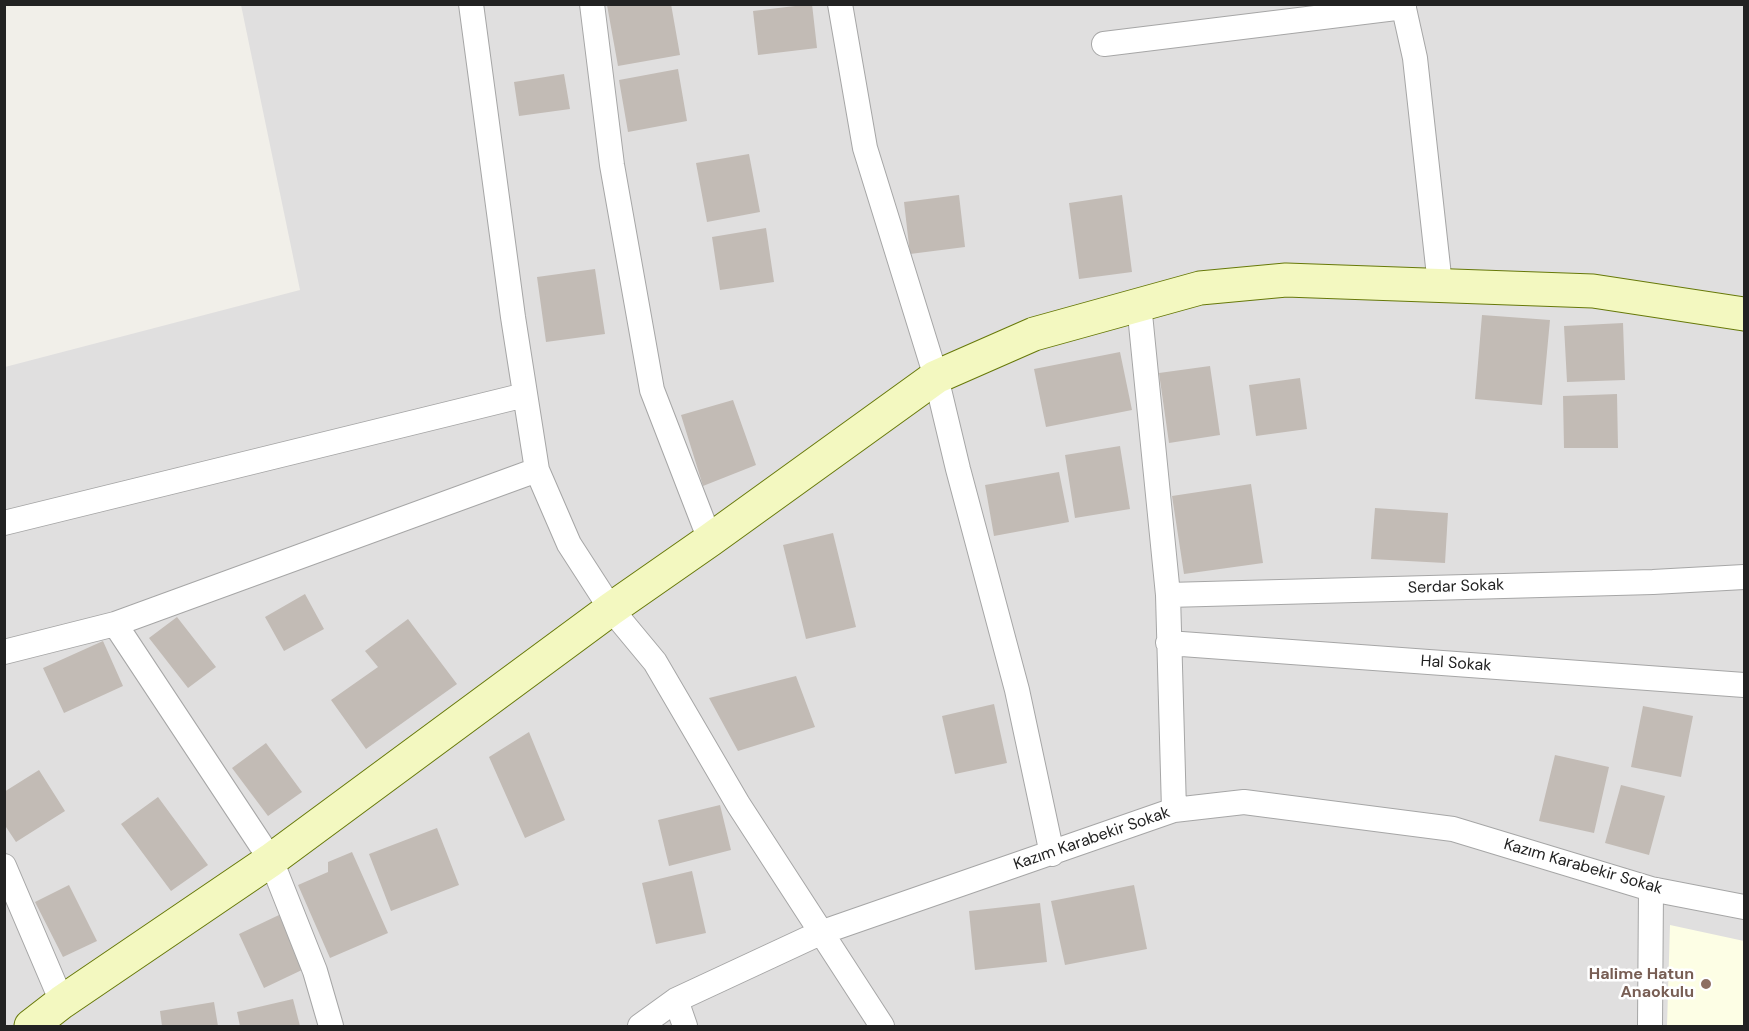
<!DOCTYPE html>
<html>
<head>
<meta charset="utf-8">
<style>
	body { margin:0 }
	#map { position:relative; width:1749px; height:1031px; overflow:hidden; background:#f1efe9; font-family:"DM Sans",sans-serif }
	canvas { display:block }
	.frame { position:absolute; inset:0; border:6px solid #222; pointer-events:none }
</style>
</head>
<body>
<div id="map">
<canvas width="1749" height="1031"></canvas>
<div class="frame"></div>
</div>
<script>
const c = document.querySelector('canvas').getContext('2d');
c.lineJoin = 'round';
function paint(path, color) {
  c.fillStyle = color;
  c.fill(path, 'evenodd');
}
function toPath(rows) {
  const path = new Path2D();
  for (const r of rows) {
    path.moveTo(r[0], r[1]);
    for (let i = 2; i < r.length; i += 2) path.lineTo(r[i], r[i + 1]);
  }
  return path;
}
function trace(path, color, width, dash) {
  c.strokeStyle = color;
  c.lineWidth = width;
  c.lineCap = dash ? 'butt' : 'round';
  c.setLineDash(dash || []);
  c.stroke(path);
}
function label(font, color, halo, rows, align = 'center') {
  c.font = font + ' "DM Sans",sans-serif';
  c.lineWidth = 5;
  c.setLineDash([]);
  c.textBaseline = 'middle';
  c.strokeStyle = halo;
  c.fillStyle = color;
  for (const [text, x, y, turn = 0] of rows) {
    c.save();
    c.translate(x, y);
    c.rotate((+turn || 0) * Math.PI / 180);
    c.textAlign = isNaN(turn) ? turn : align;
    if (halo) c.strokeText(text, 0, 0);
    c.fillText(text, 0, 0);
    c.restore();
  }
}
paint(toPath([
	[241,5,1744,5,1744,1026,5,1026,5,367,300,290]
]), '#e0dfdf');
paint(toPath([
	[1670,925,1744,941,1744,1026,1667,1026]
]), '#fdfee5');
paint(toPath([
	[671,4,680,55,618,66,607,5],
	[812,4,817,48,758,55,753,11],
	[678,69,687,121,628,132,619,80],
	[564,74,570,109,519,116,514,82],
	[749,154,760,212,707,222,696,163],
	[959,195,965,247,910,254,904,202],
	[1122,195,1132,272,1079,279,1069,203],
	[766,228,774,282,720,290,712,237],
	[595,269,605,334,546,342,537,277],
	[1482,315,1550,320,1542,405,1475,399],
	[1623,323,1625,380,1567,382,1564,326],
	[1120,352,1132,410,1046,427,1034,369],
	[1210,366,1220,435,1169,443,1159,373],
	[1300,378,1307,429,1256,436,1249,385],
	[1617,394,1618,448,1564,448,1563,396],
	[733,400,756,465,703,486,681,415],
	[1120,446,1130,509,1075,518,1065,455],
	[1059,472,1069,522,994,536,985,485],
	[1251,484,1263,563,1184,574,1172,496],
	[1375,508,1448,513,1445,563,1371,559],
	[833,533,856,627,806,639,783,545],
	[305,594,324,629,284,651,265,617],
	[177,617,216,667,188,688,149,638],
	[408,619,457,684,366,749,331,700,378,667,365,651],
	[103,641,123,686,64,713,43,668],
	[796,676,815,727,738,751,709,698],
	[994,704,1007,763,955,774,942,716],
	[1643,706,1693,716,1681,777,1631,767],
	[529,732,565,820,525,838,489,757],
	[266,743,302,792,268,816,232,768],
	[1555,755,1609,767,1594,833,1539,821],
	[39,770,65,811,16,842,4,824,4,792],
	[1621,785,1665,796,1649,855,1605,843],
	[158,797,208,865,171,891,121,824],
	[720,805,731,850,669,866,658,820],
	[437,828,459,885,391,911,369,854],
	[352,852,388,933,330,958,298,885,328,872,328,862],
	[692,871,706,933,656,944,642,883],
	[69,885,97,941,63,957,35,902],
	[1134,885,1147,949,1065,965,1051,901],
	[1040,903,1047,962,975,970,969,911],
	[279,915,304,969,264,988,239,934],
	[293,999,300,1026,240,1026,237,1012],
	[214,1002,218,1026,162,1026,160,1011]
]), '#c2bbb5');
const street = toPath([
	[471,4,513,317,537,470,569,544,611,609,655,662,738,804,882,1026],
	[592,4,612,165,652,390,710,540],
	[840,4,865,148,936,377,958,469,1017,690,1052,854],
	[1403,4,1415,58,1440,285],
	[1104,44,1404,7],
	[1139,304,1168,595,1174,810],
	[4,523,525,395],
	[1168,595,1653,582,1744,577],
	[115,624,271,860,315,971,331,1026],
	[1168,643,1744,685],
	[4,652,115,624,537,470],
	[4,866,62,1002],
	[676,1000,685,1026],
	[640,1026,676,1000,820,933,1174,810,1244,802,1453,829,1651,889,1744,907],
	[1650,1026,1651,889]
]);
const secondary = toPath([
	[31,1026,62,1002,271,860,611,609,710,540,936,377,1034,334,1200,288,1286,280,1593,291,1744,314]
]);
trace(street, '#a6a6a6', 26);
trace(secondary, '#677909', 35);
trace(street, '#fff', 24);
trace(secondary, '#f3f8c0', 33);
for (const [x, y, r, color] of [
	[1706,984,6,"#8d6e63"]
]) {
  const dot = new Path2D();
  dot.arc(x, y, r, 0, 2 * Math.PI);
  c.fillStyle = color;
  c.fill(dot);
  trace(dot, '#fff', 2);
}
label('16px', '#222', '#fff', [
	["Serdar Sokak",1456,587,-2],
	["Hal Sokak",1456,664,4],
	["Kazım Karabekir Sokak",1092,839,-19],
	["Kazım Karabekir Sokak",1583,867,16]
]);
label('bold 16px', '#785e54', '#fff', [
	["Halime Hatun",1694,975],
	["Anaokulu",1694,993]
], 'right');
</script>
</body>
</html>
